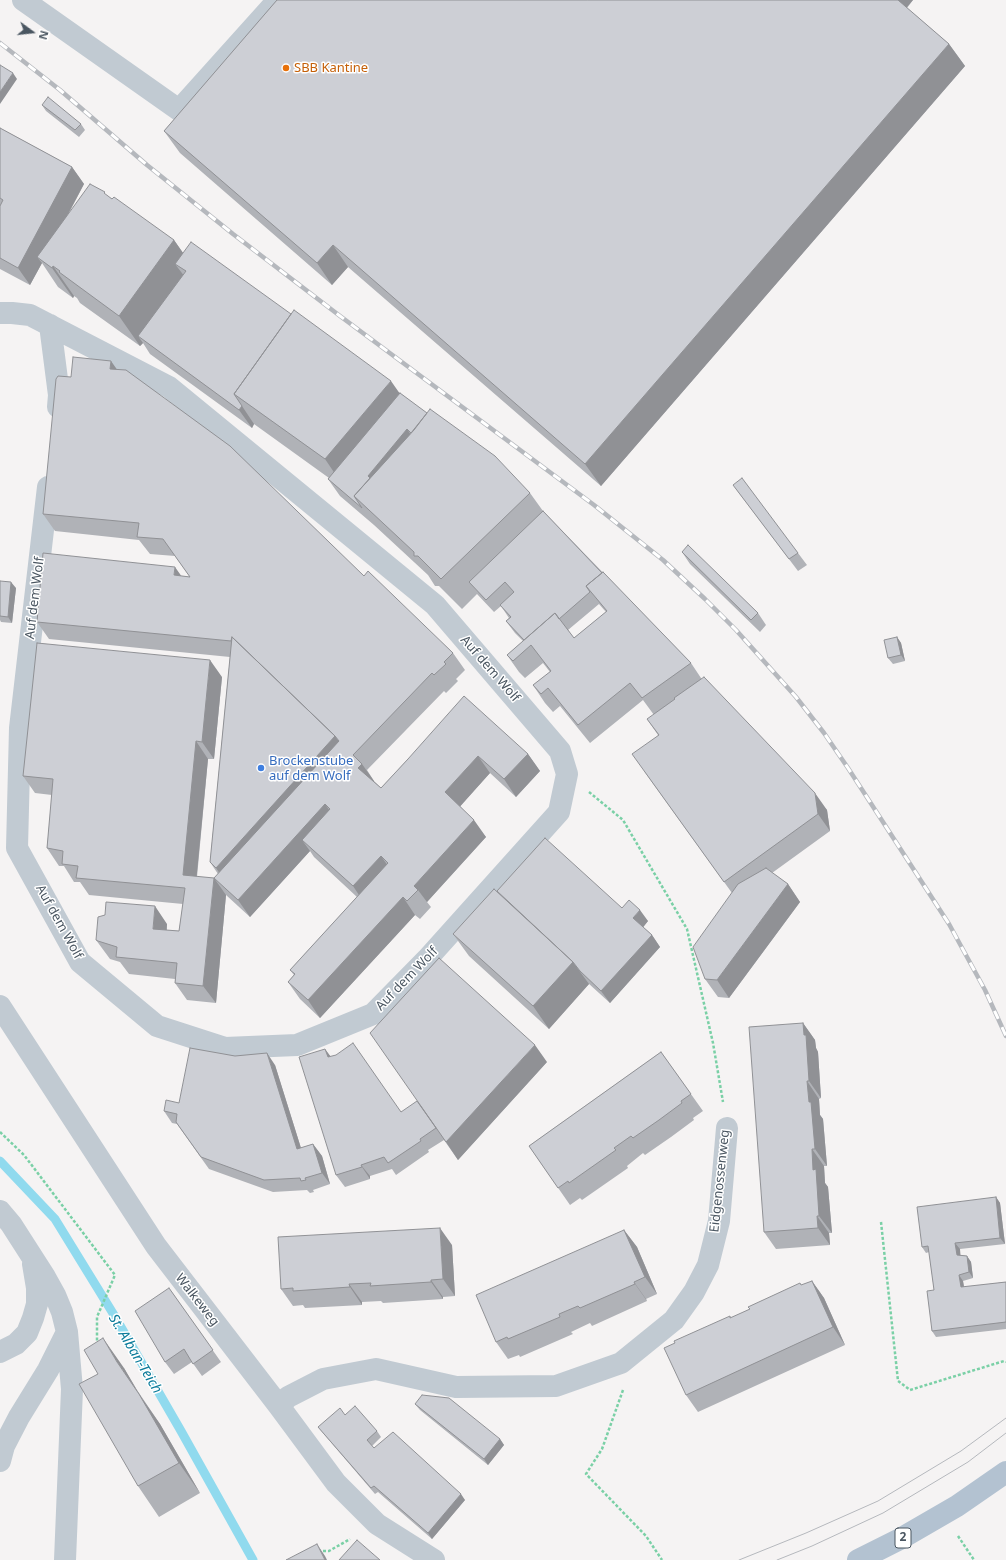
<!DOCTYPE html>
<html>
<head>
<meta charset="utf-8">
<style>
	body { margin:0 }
	#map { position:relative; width:1006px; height:1560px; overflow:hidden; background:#f5f3f3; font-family:"Noto Sans",sans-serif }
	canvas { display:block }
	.north { position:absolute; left:12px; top:12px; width:40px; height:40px; -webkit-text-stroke:3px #fff; paint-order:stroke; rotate:105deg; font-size:11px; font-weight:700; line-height:16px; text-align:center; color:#4a5661 }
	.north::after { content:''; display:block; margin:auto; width:14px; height:18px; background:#4a5661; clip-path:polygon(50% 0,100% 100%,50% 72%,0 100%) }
</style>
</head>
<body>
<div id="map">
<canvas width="1006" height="1560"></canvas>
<div class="north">N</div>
</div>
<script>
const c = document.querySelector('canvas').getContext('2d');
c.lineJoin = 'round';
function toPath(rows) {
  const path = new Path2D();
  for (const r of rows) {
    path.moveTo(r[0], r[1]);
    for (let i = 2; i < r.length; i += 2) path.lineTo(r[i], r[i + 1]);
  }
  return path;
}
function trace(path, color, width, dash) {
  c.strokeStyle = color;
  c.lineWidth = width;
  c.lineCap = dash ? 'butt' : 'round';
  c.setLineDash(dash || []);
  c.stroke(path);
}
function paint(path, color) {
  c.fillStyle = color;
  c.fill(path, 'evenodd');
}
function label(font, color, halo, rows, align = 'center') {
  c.font = font + ' "Noto Sans",sans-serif';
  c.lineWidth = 3;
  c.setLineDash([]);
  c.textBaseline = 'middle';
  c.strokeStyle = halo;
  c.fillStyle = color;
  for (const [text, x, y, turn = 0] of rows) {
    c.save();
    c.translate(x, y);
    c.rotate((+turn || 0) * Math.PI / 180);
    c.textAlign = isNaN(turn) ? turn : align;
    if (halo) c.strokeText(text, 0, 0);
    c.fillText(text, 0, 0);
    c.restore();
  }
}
trace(toPath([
	[0,1161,55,1219,114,1315,181,1431,253,1560]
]), '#90daee', 9);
trace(toPath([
	[589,792,623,820,687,929,713,1043,723,1102],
	[0,1132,24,1155,115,1275,97,1317,97,1343],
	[881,1222,898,1381,910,1390,1004,1361,1006,1362],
	[623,1390,602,1449,586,1474,646,1536,662,1560],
	[958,1536,974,1560],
	[318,1551,329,1551,350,1539]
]), '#7ad0a6', 2.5, [3, 2]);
trace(toPath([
	[23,0,179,110,277,1,276,0],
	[0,313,12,313,30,315,169,387,435,605,560,751,567,774,559,812,427,959,373,1014,297,1045,225,1048,157,1026,80,962,17,848,20,728,48,487],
	[50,325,59,395,58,407],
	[0,1006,156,1246,279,1406,336,1483,377,1524,434,1560],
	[0,1211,11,1224,45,1277,55,1295,62,1312,67,1332,72,1389,65,1560],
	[0,1352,16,1344,27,1333,33,1318,37,1304,37,1288,33,1264],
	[279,1406,288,1397,323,1379,376,1369,456,1387,556,1386,621,1363,674,1320,694,1292,708,1265,719,1221,727,1128],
	[0,1461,4,1446,19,1417,48,1370,67,1332]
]), '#c1cad2', 22);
trace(toPath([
	[858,1560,900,1539,957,1506,1006,1472]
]), '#b3c2d1', 22);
trace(toPath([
	[739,1560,806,1533,878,1501,961,1451,1006,1418],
	[777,1560,812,1546,883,1513,968,1462,1006,1433]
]), '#b5b8bd', 1);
const rail = toPath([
	[0,43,60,90,147,165,233,234,340,316,594,505,663,560,705,599,736,630,796,697,824,733,848,768,949,924,985,990,1006,1036]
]);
trace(rail, '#b5b8bd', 4.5);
trace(rail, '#fff', 3, [9]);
paint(toPath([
	[277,0,913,0,907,8,949,44,965,66,601,486,348,267,332,285,180,153,164,131],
	[42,105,81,124,85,130,79,137,46,111],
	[0,128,72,167,84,184,68,215,109,197,174,240,183,253,400,393,530,493,543,511,691,663,701,678,827,810,830,831,772,873,788,884,800,902,729,998,718,997,705,979,732,893,644,771,658,735,647,719,654,715,643,700,590,743,560,706,553,712,545,703,533,685,550,672,543,663,525,678,519,672,507,655,523,641,515,633,506,621,509,618,501,606,494,612,477,594,462,609,439,586,435,586,428,575,374,525,340,496,328,479,329,478,254,424,252,428,150,354,143,343,140,346,80,303,77,298,74,296,73,298,58,287,42,263,30,285,0,269],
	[599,604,606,612,574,638,568,630],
	[117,369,364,576,453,653,465,670,456,679,458,681,446,693,444,691,367,770,374,781,381,788,408,759,528,754,540,771,516,797,490,773,460,806,486,837,427,902,431,907,420,919,415,915,320,1018,300,999,288,982,294,975,290,970,357,897,314,857,310,851,250,917,226,895,216,1003,187,1000,175,983,175,979,129,974,120,962,110,959,96,940,167,924,167,930,179,931,183,904,89,895,80,882,74,882,64,866,59,866,47,848,52,795,35,793,23,776,222,677,214,759,208,759,197,877,214,878,218,874,210,862,230,657,49,639,37,622,181,576,190,577,175,556,150,554,139,540,55,531,43,514,71,377],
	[733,485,798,553,807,565,798,571],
	[682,552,758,613,766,625,760,632,690,564],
	[0,585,16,588,12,623,1,622,0,620],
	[897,637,901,643,905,661,893,664,888,658],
	[497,891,622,908,648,921,643,927,652,935,660,947,610,1003,588,983,589,984,549,1029,469,956,453,934],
	[803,1023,815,1040,816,1048,818,1052,821,1098,819,1099,820,1115,823,1119,827,1166,824,1166,825,1183,828,1187,832,1233,829,1233,830,1245,776,1249,764,1232],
	[325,1049,330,1056,401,1112,547,1062,458,1160,444,1140,428,1150,429,1152,396,1175,392,1169,370,1176,370,1179,345,1187,336,1175],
	[661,1052,703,1111,693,1118,694,1120,671,1137,645,1155,643,1153,627,1166,628,1168,582,1200,580,1198,570,1205,529,1146],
	[275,1065,301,1148,313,1144,322,1156,330,1184,313,1190,314,1192,310,1193,307,1190,273,1192,209,1169,177,1124,172,1123,164,1111,179,1103],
	[996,1197,1000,1203,1005,1244,960,1249,960,1255,967,1256,971,1262,973,1278,963,1281,964,1287,1006,1282,1006,1329,936,1337,932,1331,934,1290,929,1252,926,1253,922,1247],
	[624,1230,637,1247,657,1294,646,1299,647,1301,592,1326,590,1323,571,1332,573,1334,520,1357,519,1355,508,1359,496,1342],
	[452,1245,455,1296,443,1297,443,1299,383,1303,381,1301,362,1302,362,1305,305,1308,303,1305,293,1306,281,1289],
	[812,1281,824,1298,845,1345,698,1412,686,1395,730,1316,731,1318],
	[169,1288,221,1362,202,1376,192,1362,174,1374,165,1362],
	[124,1368,137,1390,160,1424,200,1493,159,1517,138,1486],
	[415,1404,500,1439,504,1445,488,1465,420,1410],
	[345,1415,377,1431,381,1437,372,1446,374,1448,465,1500,432,1539,378,1492,375,1494,323,1433,318,1427]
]), '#b0b2b7');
paint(toPath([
	[893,0,913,0,902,13],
	[949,44,965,66,601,486,585,464],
	[13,73,17,79,0,104,0,92],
	[72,167,84,184,43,261,37,257,42,263,30,285,18,268],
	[174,240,195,270,186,271,175,264,188,281,138,336,143,343,140,346,119,316],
	[333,245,348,267,332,285,317,263],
	[53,266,74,296,73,298,52,268],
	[111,361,123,378,110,369],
	[391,381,412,411,346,490,325,459],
	[242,406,254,424,252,428,239,410],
	[407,429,419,447,383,490,368,476],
	[175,567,187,584,174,575],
	[11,582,16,588,12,623,8,617],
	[897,637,901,643,905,661,901,655],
	[210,660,222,677,214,759,202,742],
	[335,736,351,759,231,890,216,868],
	[196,741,208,759,195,893,183,875],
	[528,754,540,771,516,797,504,779],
	[478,756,490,773,457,810,445,792],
	[362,764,374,781,370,785,358,768],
	[815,793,827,810,830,831,818,814],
	[325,804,337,821,302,840,310,851,250,917,238,900],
	[474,820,486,837,427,902,418,890,414,886],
	[381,856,393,873,365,904,353,886],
	[214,878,226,895,216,1003,203,986],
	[788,884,800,902,729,998,717,980],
	[403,897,415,915,320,1018,308,1000],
	[155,906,167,924,165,946,153,929],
	[640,910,648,921,641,930,633,918],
	[652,935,660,947,610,1003,601,991],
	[573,962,589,984,549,1029,533,1006],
	[803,1023,815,1040,816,1048,818,1052,821,1098,809,1081,804,1035],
	[535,1045,547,1062,458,1160,446,1142],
	[325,1049,334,1061,328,1057],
	[267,1053,275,1065,305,1161,297,1149],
	[807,1081,819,1099,820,1115,823,1119,827,1166,815,1149,809,1102],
	[313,1144,322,1156,330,1184,322,1173],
	[812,1149,824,1166,825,1183,828,1187,832,1233,819,1216,813,1170],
	[361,1165,370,1176,370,1179,362,1167],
	[996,1197,1000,1203,1005,1244,1000,1238],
	[817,1216,829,1233,830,1245,818,1228],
	[440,1228,452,1245,455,1296,443,1279],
	[624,1230,637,1247,657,1294,645,1277],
	[955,1243,960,1249,961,1261,957,1255],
	[967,1256,971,1262,973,1278,969,1272],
	[959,1275,963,1281,965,1293,961,1287],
	[431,1280,443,1297,443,1299,431,1282],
	[812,1281,824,1298,845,1345,833,1327],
	[634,1282,646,1299,647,1301,635,1284],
	[349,1284,362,1302,362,1305,350,1287],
	[103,1338,124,1368,138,1392,117,1362],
	[139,1394,160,1424,200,1493,179,1463],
	[500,1439,504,1445,488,1465,484,1459],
	[461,1494,465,1500,432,1539,428,1533],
	[317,1544,325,1556,327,1560,325,1560]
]), '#909195');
const building = toPath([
	[277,0,898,0,949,44,585,464,333,245,317,263,164,131,277,0],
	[0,65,13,73,0,92,0,65],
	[48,97,81,124,75,130,42,105,48,97],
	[0,128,72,167,18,268,0,258,0,206,3,200,0,198,0,128],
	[90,184,105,192,104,193,112,199,114,197,174,240,119,316,59,272,60,271,53,266,52,268,37,257,90,184],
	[191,242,291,314,234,394,242,406,239,410,138,336,186,271,175,264,191,242],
	[294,310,391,381,325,459,234,394,294,310],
	[73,357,111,361,110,369,126,370,230,446,364,576,368,571,453,653,444,662,446,664,434,675,432,673,353,755,362,764,358,768,381,788,408,759,464,696,528,754,504,779,478,756,445,792,474,820,414,886,418,890,407,901,403,897,308,1000,288,982,295,974,290,970,388,863,381,856,353,886,302,840,330,809,325,804,238,900,214,878,339,741,335,736,232,637,231,641,37,622,43,553,175,567,174,575,190,577,163,539,137,537,139,523,43,514,56,379,58,376,71,377,73,357],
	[400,393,427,413,411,433,407,429,368,476,370,478,354,496,362,508,328,479,400,393],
	[430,409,495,456,530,493,441,579,418,556,414,556,414,552,354,496,414,430,430,409],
	[742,478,798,553,789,559,733,485,742,478],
	[543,511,602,573,586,586,590,592,559,619,555,613,524,640,506,621,511,617,500,605,514,592,505,582,486,600,469,582,543,511],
	[688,545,758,613,751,620,682,552,688,545],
	[603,572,691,663,642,698,630,683,578,725,548,688,541,694,533,685,551,671,531,645,513,661,507,655,555,613,574,638,607,611,586,586,603,572],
	[0,581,11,582,8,617,0,616,0,581],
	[232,637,335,736,216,868,210,862,232,637],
	[897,637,901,655,888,658,884,640,897,637],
	[37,643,210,660,202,742,196,741,183,875,214,878,203,986,175,983,177,963,116,957,117,947,98,941,96,940,98,917,105,915,106,902,155,906,153,929,179,931,185,888,76,878,78,866,62,864,63,851,47,848,53,779,23,776,37,643],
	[704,677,815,793,818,814,724,882,632,754,659,735,647,719,675,699,674,698,704,677],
	[545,838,622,908,629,900,640,910,633,918,652,935,601,991,580,971,573,962,497,891,545,838],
	[766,868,788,884,717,980,705,979,693,947,738,884,766,868],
	[494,889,573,962,533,1006,453,934,494,889],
	[439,958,535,1045,446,1142,370,1033,439,958],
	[803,1023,804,1035,806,1035,809,1081,807,1081,809,1102,811,1102,815,1149,812,1149,813,1170,816,1169,819,1216,817,1216,818,1228,764,1232,749,1027,803,1023],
	[353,1043,401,1112,417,1101,436,1128,420,1139,421,1141,388,1163,384,1157,361,1165,362,1167,336,1175,299,1057,325,1049,328,1057,336,1055,353,1043],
	[190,1048,235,1056,267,1053,297,1149,313,1144,322,1173,305,1178,306,1180,301,1181,300,1178,264,1180,201,1157,176,1122,177,1114,164,1111,166,1100,179,1103,190,1048],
	[661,1052,691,1094,681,1101,682,1103,659,1120,633,1138,631,1136,614,1148,616,1150,569,1183,568,1181,558,1188,529,1146,661,1052],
	[996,1197,1000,1238,955,1243,957,1255,967,1256,969,1272,959,1275,961,1287,1006,1282,1006,1322,932,1331,927,1291,934,1290,928,1246,922,1247,917,1207,996,1197],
	[440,1228,443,1279,431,1280,431,1282,370,1286,371,1283,349,1284,350,1287,293,1291,293,1288,281,1289,278,1237,440,1228],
	[624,1230,645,1277,634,1282,635,1284,580,1308,578,1306,559,1314,560,1317,508,1339,507,1337,496,1342,476,1295,624,1230],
	[812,1281,833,1327,686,1395,664,1348,675,1343,674,1341,730,1316,730,1318,750,1309,748,1307,800,1283,801,1285,812,1281],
	[169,1288,213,1350,193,1364,184,1349,165,1362,135,1311,169,1288],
	[103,1338,117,1362,139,1394,179,1463,138,1486,79,1384,98,1374,84,1350,103,1338],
	[422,1395,449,1398,500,1439,484,1459,415,1404,422,1395],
	[355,1406,377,1431,367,1440,374,1448,393,1432,461,1494,428,1533,374,1486,371,1488,318,1427,340,1408,345,1415,355,1406],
	[357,1540,380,1560,339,1560,357,1540],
	[317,1544,325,1560,286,1560,317,1544]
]);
paint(building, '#cdcfd5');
trace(building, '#909195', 1);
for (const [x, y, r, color] of [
	[286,68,4,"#e8710a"],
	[261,768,4,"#3f7fe0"]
]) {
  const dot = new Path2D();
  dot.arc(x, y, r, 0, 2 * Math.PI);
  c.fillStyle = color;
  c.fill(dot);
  trace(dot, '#fff', 1.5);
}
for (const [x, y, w] of [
	[903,1538,16]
]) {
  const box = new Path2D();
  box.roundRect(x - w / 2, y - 10, w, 20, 3);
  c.fillStyle = '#fff';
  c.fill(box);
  trace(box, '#4a5661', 1);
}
label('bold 12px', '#4a5661', null, [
	["2",903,1538]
]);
label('13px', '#c56008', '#fff', [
	["SBB Kantine",294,68]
], 'left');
label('13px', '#4a5661', '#fff', [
	["Auf dem Wolf",35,598,-83],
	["Auf dem Wolf",490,669,49],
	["Auf dem Wolf",59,922,61],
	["Auf dem Wolf",407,979,-46],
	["Eidgenossenweg",720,1181,-84],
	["Walkeweg",197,1300,52]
]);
label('13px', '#366cbe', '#fff', [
	["Brockenstube",269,761],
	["auf dem Wolf",269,776]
], 'left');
label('italic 14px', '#0c7c9b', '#fff', [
	["St. Alban-Teich",135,1354,59]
]);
</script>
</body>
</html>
